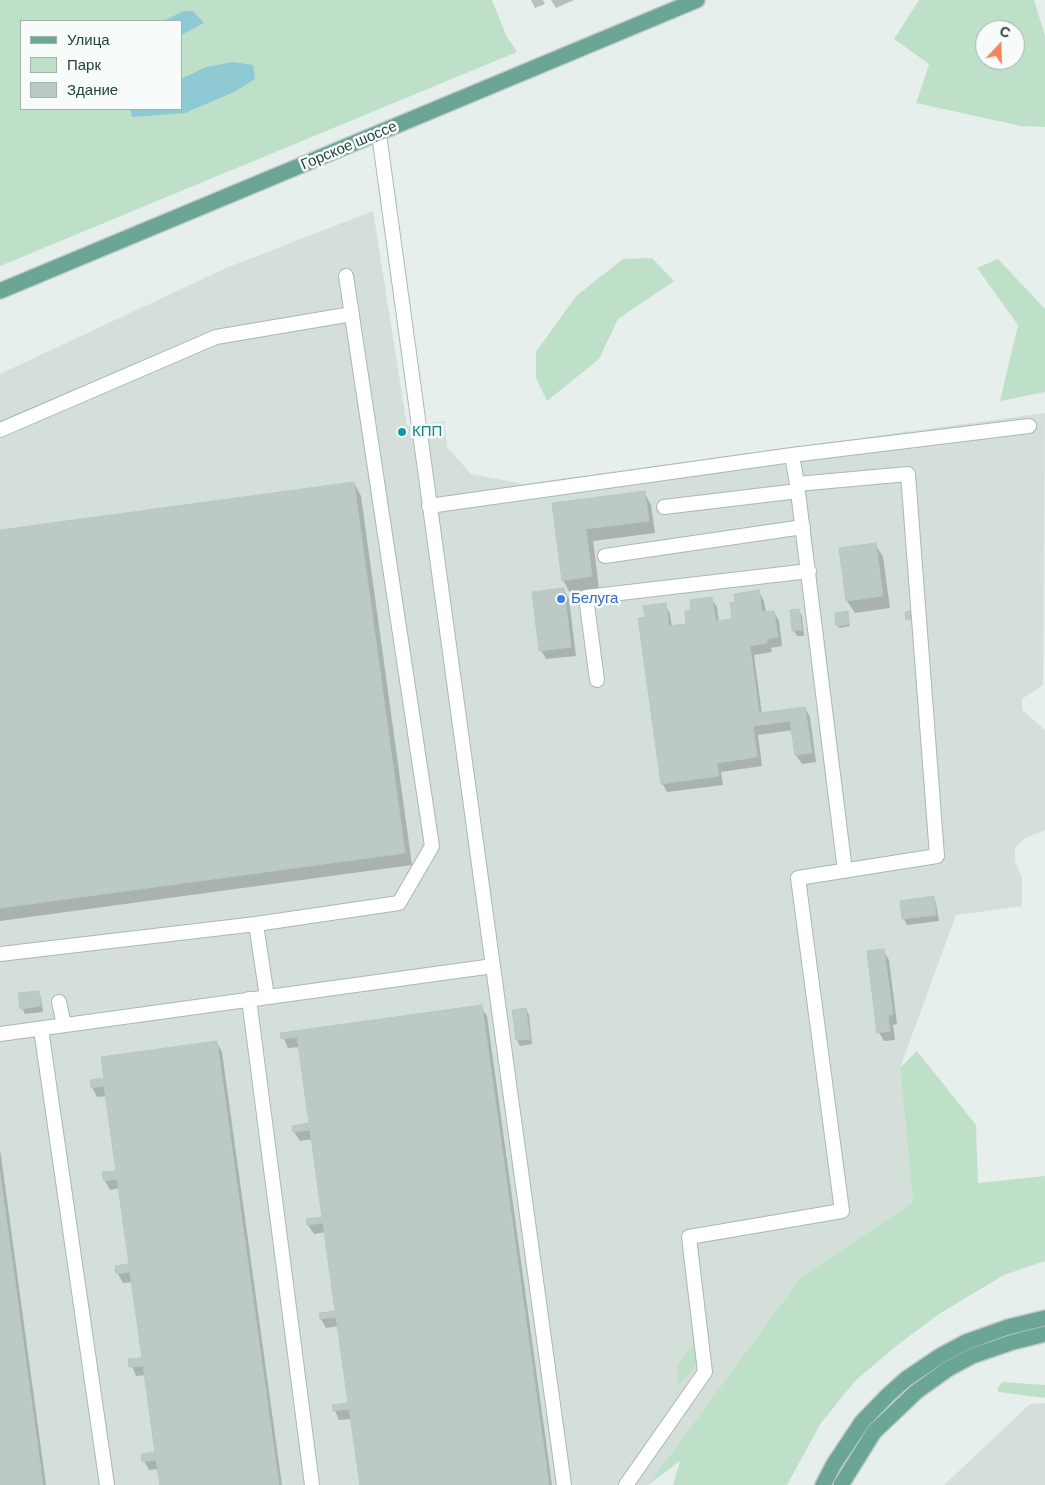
<!DOCTYPE html>
<html>
<head>
<meta charset="utf-8">
<style>
	body { margin:0 }
	#map { position:relative; width:1045px; height:1485px; overflow:hidden; background:#e6efeb; font-family:Arial,sans-serif }
	canvas { display:block }
	.legend { position:absolute; left:20px; top:20px; width:162px; height:90px; box-sizing:border-box; background:#f7fbf9; border:1px solid #a3b1ad; margin:0; padding:6px 9px; list-style:none; font-size:15px; color:#24423a }
	.legend li { display:flex; align-items:center; gap:10px; height:25px }
	.legend b { width:25px; border:1px solid #a3b1ad }
	.north { position:absolute; left:975px; top:20px; width:50px; height:50px; box-sizing:border-box; background:#f7fbf9; border:1px solid #a3b1ad; border-radius:50%; rotate:21deg; font-size:14px; font-weight:700; line-height:20px; text-align:center; color:#24423a }
	.north::after { content:''; display:block; margin:auto; width:18px; height:22px; background:#f4845f; clip-path:polygon(50% 0,100% 100%,50% 72%,0 100%) }
</style>
</head>
<body>
<div id="map">
<canvas width="1045" height="1485"></canvas>
<ul class="legend">
<li><b style="height:6px;background:#6aa596"></b>Улица</li>
<li><b style="height:14px;background:#bfe0c8"></b>Парк</li>
<li><b style="height:14px;background:#bbcac4"></b>Здание</li>
</ul>
<div class="north">С</div>
</div>
<script>
const c = document.querySelector('canvas').getContext('2d');
c.lineJoin = 'round';
function paint(path, color) {
  c.fillStyle = color;
  c.fill(path, 'evenodd');
}
function toPath(rows) {
  const path = new Path2D();
  for (const r of rows) {
    path.moveTo(r[0], r[1]);
    for (let i = 2; i < r.length; i += 2) path.lineTo(r[i], r[i + 1]);
  }
  return path;
}
function trace(path, color, width, dash) {
  c.strokeStyle = color;
  c.lineWidth = width;
  c.lineCap = dash ? 'butt' : 'round';
  c.setLineDash(dash || []);
  c.stroke(path);
}
function label(font, color, halo, rows, align = 'center') {
  c.font = font + ' Arial,sans-serif';
  c.lineWidth = 5;
  c.setLineDash([]);
  c.textBaseline = 'middle';
  c.strokeStyle = halo;
  c.fillStyle = color;
  for (const [text, x, y, turn = 0] of rows) {
    c.save();
    c.translate(x, y);
    c.rotate((+turn || 0) * Math.PI / 180);
    c.textAlign = isNaN(turn) ? turn : align;
    if (halo) c.strokeText(text, 0, 0);
    c.fillText(text, 0, 0);
    c.restore();
  }
}
paint(toPath([
	[373,211,407,426,444,421,447,447,471,474,523,484,1045,413,1043,685,1022,699,1022,710,1045,730,1045,830,1025,838,1015,848,1015,861,1022,878,1022,906,956,915,900,1068,913,1202,801,1277,648,1485,0,1485,0,374,226,268],
	[1045,1403,1045,1485,944,1485,1030,1404]
]), '#d4dfda');
paint(toPath([
	[0,0,492,0,506,35,517,52,0,266],
	[21,21,181,21,181,109,21,109],
	[919,0,1034,0,1045,36,1045,127,1021,126,916,103,929,64,894,39],
	[985,30,1015,30,1015,60,985,60],
	[652,258,674,281,618,319,599,359,547,401,536,378,536,352,576,296,623,259],
	[998,259,1045,309,1045,392,1000,401,1018,325,977,268],
	[917,1051,976,1125,978,1183,1045,1176,1045,1261,1004,1275,939,1314,895,1347,855,1381,821,1423,787,1485,673,1485,680,1461,648,1485,801,1277,913,1202,900,1068],
	[699,1342,700,1360,678,1386,677,1367,694,1343],
	[1002,1382,1045,1385,1045,1398,999,1392,997,1389]
]), '#bfe0c8');
paint(toPath([
	[184,11,193,11,204,23,181,35,181,21,163,21],
	[233,62,253,65,255,79,236,91,185,113,132,117,130,109,181,109,181,79,206,67]
]), '#8ec9d4');
paint(toPath([
	[531,0,543,0,545,4,535,8],
	[551,0,574,0,556,8],
	[354,483,361,496,412,865,0,921,0,531],
	[644,492,651,505,655,533,593,541,599,589,570,593,563,580,553,504],
	[875,544,883,557,890,608,855,613,847,601],
	[564,590,569,599,576,656,546,659,541,650],
	[759,592,764,601,766,613,774,612,779,621,782,646,771,648,772,652,754,655,762,714,805,708,810,717,816,762,802,764,796,755,793,730,758,735,762,766,721,772,723,785,667,792,662,783,646,618,665,604,670,614,672,627,688,625,693,611,711,598,717,607,719,622,733,620],
	[798,610,802,616,804,636,797,636,794,631],
	[847,612,850,626,839,628,838,625],
	[933,897,936,903,939,921,907,925,904,919,901,902],
	[883,950,889,960,897,1024,893,1025,895,1040,884,1041,879,1032],
	[38,992,41,998,43,1012,25,1014,22,1008],
	[481,1007,487,1016,552,1485,361,1485,351,1419,339,1420,333,1406,349,1404,339,1326,326,1328,321,1319,337,1312,326,1232,314,1234,308,1225,324,1218,313,1139,300,1141,294,1132,311,1124,300,1047,288,1048,282,1034],
	[526,1009,529,1015,532,1044,520,1046,517,1040],
	[217,1043,222,1052,282,1485,161,1485,159,1469,149,1470,144,1461,157,1453,146,1375,136,1376,130,1360,143,1359,133,1282,123,1283,118,1274,117,1267,131,1265,120,1188,110,1190,105,1181,118,1172,107,1096,97,1097,92,1087,105,1079],
	[0,1149,46,1485,0,1485]
]), '#0003');
const building = toPath([
	[399,428,404,428,405,435,400,435,399,428],
	[354,482,405,853,0,908,0,530,354,482],
	[645,491,649,521,586,529,592,576,562,581,552,503,645,491],
	[876,543,883,596,846,601,839,548,876,543],
	[564,588,571,647,539,651,532,592,564,588],
	[759,590,762,612,774,611,778,637,767,639,767,643,750,646,759,713,805,707,812,753,795,755,790,721,753,726,757,757,717,763,719,776,661,784,638,618,645,617,643,606,666,603,669,626,686,624,685,611,691,610,690,600,712,597,716,621,732,619,730,603,735,602,734,594,759,590],
	[799,609,802,630,792,631,790,610,799,609],
	[913,610,915,618,906,620,905,612,913,610],
	[848,611,849,624,836,626,835,613,848,611],
	[934,896,936,915,902,919,900,901,934,896],
	[884,949,893,1015,888,1015,890,1031,877,1033,867,951,884,949],
	[39,991,41,1006,20,1009,18,993,39,991],
	[482,1005,549,1485,360,1485,349,1409,333,1411,332,1405,348,1403,336,1317,320,1319,319,1313,335,1311,323,1223,307,1225,306,1219,322,1217,310,1130,293,1132,292,1126,309,1123,297,1037,281,1039,280,1033,482,1005],
	[526,1008,530,1039,516,1040,512,1010,526,1008],
	[217,1041,279,1485,160,1485,156,1460,142,1462,141,1454,155,1452,143,1366,129,1367,128,1359,142,1358,130,1272,116,1274,115,1266,129,1264,117,1179,104,1181,102,1172,116,1171,104,1086,91,1088,90,1080,104,1078,101,1057,217,1041],
	[0,1173,43,1485,0,1485,0,1173]
]);
paint(building, '#bbcac4');
trace(building, '#b8c9c2', 1);
const minor = toPath([
	[379,134,564,1485],
	[0,430,216,337,352,314],
	[797,484,845,871],
	[429,506,792,455,1029,426],
	[664,507,798,491],
	[605,556,803,527],
	[597,680,586,597,809,571],
	[256,924,267,997],
	[0,954,256,924,399,903,432,846,346,276],
	[249,999,312,1485],
	[59,1002,64,1025],
	[41,1029,107,1485],
	[0,1034,493,966],
	[626,1485,705,1372,689,1237,842,1211,798,878,937,856,908,474,797,484,792,455]
]);
const major = toPath([
	[0,291,697,0],
	[823,1485,834,1464,862,1422,888,1395,906,1379,940,1356,966,1342,1008,1327,1045,1318],
	[841,1485,874,1432,916,1392,948,1369,972,1356,1013,1342,1045,1334]
]);
trace(minor, '#a8b8b2', 16);
trace(major, '#c2cac8', 18);
trace(minor, '#fff', 14);
trace(major, '#6aa596', 15);
for (const [x, y, r, color] of [
	[402,432,5,"#0f9aa8"],
	[561,599,5,"#3f7fe0"]
]) {
  const dot = new Path2D();
  dot.arc(x, y, r, 0, 2 * Math.PI);
  c.fillStyle = color;
  c.fill(dot);
  trace(dot, '#f7fbf9', 2);
}
label('15px', '#24423a', '#f7fbf9', [
	["Горское шоссе",349,146,-23]
]);
label('15px', '#0d838f', '#f7fbf9', [
	["КПП",412,432]
], 'left');
label('15px', '#366cbe', '#f7fbf9', [
	["Белуга",571,599]
], 'left');
</script>
</body>
</html>
